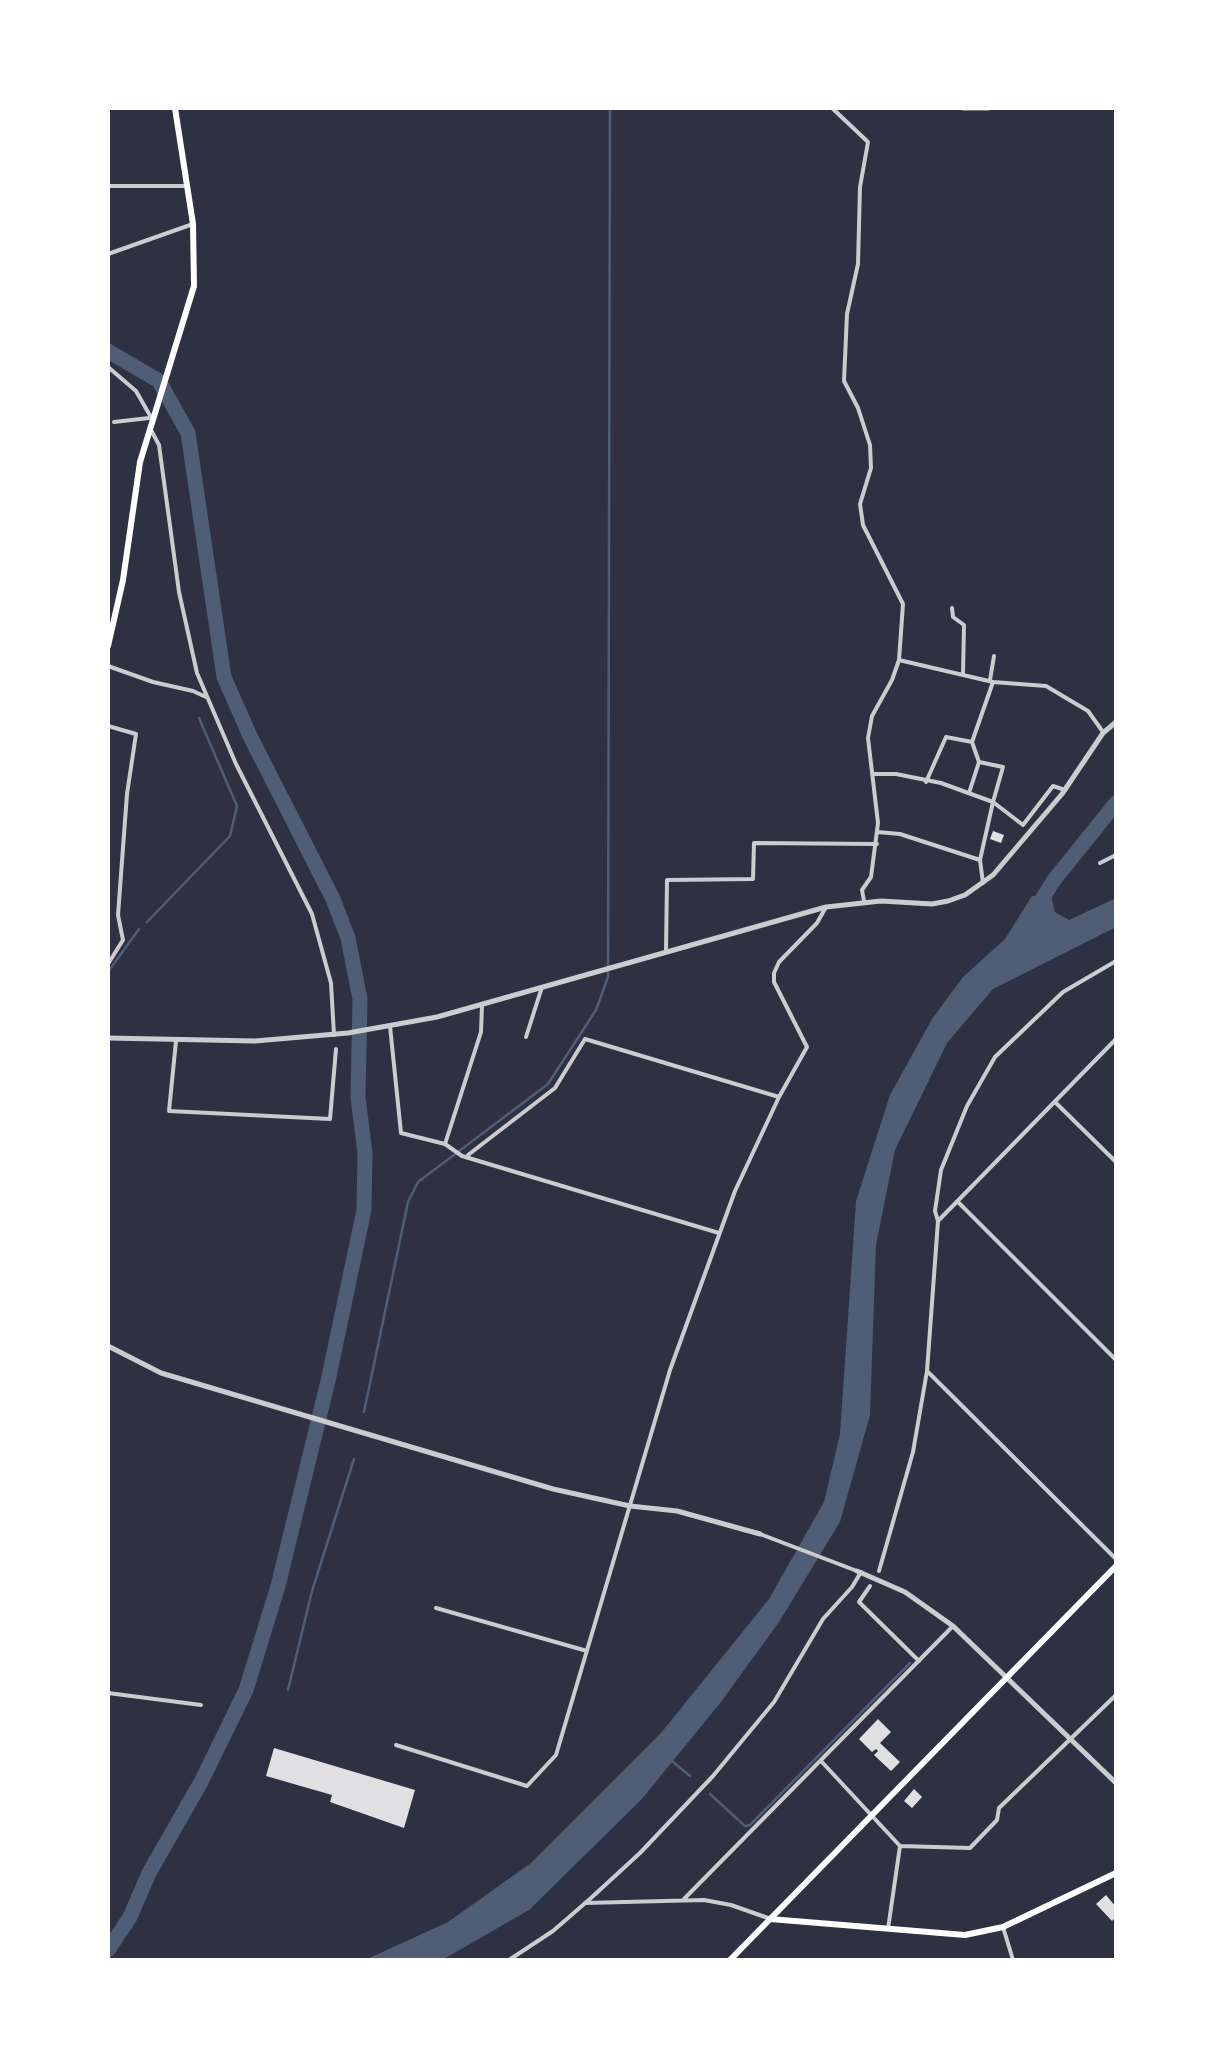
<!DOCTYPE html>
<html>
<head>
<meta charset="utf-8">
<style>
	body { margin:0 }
	#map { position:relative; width:1224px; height:2068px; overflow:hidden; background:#2d3142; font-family:"Titillium Web",sans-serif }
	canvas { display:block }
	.frame { position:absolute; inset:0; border:110px solid #fff; pointer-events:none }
</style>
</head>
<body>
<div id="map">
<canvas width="1224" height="2068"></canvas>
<div class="frame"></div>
</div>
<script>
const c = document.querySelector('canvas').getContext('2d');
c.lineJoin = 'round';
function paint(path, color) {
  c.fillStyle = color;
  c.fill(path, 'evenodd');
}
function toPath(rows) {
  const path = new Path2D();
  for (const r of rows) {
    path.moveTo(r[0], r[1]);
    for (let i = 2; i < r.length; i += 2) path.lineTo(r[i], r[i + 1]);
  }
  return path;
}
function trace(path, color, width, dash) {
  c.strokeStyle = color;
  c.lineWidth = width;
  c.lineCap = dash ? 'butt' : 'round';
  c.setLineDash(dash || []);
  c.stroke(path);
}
paint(toPath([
	[1032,896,1051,896,1055,912,1069,920,1116,898,1116,927,993,989,947,1043,895,1150,876,1245,870,1415,840,1522,779,1622,721,1702,641,1800,529,1910,442,1960,365,1960,448,1922,531,1863,661,1733,769,1599,824,1502,840,1434,856,1201,890,1095,932,1019,963,977,1005,939]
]), '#4f5d75');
trace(toPath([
	[147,922,230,836,237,806,199,718],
	[108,972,139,929],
	[364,1412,408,1202,418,1182,548,1084,596,1010,608,977,610,108],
	[288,1690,312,1591,354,1459],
	[672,1761,690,1776],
	[710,1794,745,1826,750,1825,910,1663]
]), '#4f5d75', 2.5);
trace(toPath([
	[108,351,159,381,188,433,224,677,250,736,333,899,348,938,360,999,358,1097,365,1153,364,1210,328,1381,278,1586,246,1690,201,1782,149,1873,130,1917,108,1950],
	[1034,912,1054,880,1116,803]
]), '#4f5d75', 15);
paint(toPath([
	[993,831,1004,835,1001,843,990,839],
	[878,1719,891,1732,880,1743,900,1762,891,1771,874,1755,878,1751,876,1749,872,1752,859,1739],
	[274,1748,415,1790,404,1828,330,1802,332,1795,266,1776],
	[914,1789,922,1797,912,1808,904,1801],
	[1106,1895,1116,1907,1116,1917,1112,1921,1096,1904]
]), '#e0e0e3');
trace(toPath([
	[832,108,868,142,860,187,858,264,847,314,844,381,858,408,870,445,871,468,860,504,863,525,903,604,899,660,892,680,872,716,868,738,878,823,871,877,862,890,864,901],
	[108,186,187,186],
	[108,254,193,224],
	[108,367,136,391,152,419],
	[114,422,149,418],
	[151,430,159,445,179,592,197,673,236,764,312,914,331,983,334,1035],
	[952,608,953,617,964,625,963,675],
	[899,660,993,682,1046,686,1088,711,1103,732],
	[108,666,153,682,193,691,206,697],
	[990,680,994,656],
	[108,726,136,734,127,794,118,915,123,940,108,964],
	[979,762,1003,767,993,802,1023,825,1053,786,1065,790],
	[872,774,896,774,941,783,993,802,980,860],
	[926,782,946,737,972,742,993,682],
	[969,793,979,762,972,742],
	[877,832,900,834,980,860,983,883],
	[1100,863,1116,855],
	[666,950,667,880,753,879,754,843,877,844],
	[390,1026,401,1133,445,1144,462,1156,719,1233],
	[526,1037,542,987],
	[176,1041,169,1111,330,1119,336,1049],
	[1055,1102,1116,1162],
	[445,1144,481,1032,482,1005],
	[468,1155,555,1088,585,1039,779,1097],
	[958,1202,1116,1360],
	[938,1221,1116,1039],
	[927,1371,1116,1559],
	[760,1534,857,1571],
	[879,1571,913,1452,927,1371,938,1221,935,1211,941,1170,967,1106,995,1057,1063,992,1116,961],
	[870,1586,859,1602,919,1661],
	[436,1608,587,1651],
	[108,1693,201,1705],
	[396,1745,527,1786,556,1755,670,1370,735,1191,779,1097,807,1047,774,982,774,973,779,962,817,923,826,907],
	[821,1761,900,1846,888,1929],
	[900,1846,970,1848,997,1820,999,1808,1116,1695],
	[684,1899,953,1626],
	[585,1903,704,1900,731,1905,768,1918],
	[1003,1927,1013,1960],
	[509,1960,553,1931,591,1898,640,1853,713,1776,774,1702,823,1619,852,1587,861,1572]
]), '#caccd0', 4);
trace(toPath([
	[963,108,988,108],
	[108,1038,255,1041,348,1033,437,1017,826,907,881,901,932,904,948,901,965,895,993,875,1062,794,1103,733,1116,722],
	[108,1346,161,1373,553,1489,630,1506,677,1511,760,1534],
	[857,1571,905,1592,953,1626,1116,1783]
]), '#caccd0', 5);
trace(toPath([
	[108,646,123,580,140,462,194,286,193,224,175,108],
	[770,1919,965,1935,1003,1927,1116,1873],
	[730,1960,1116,1566]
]), '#fff', 6);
</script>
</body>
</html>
